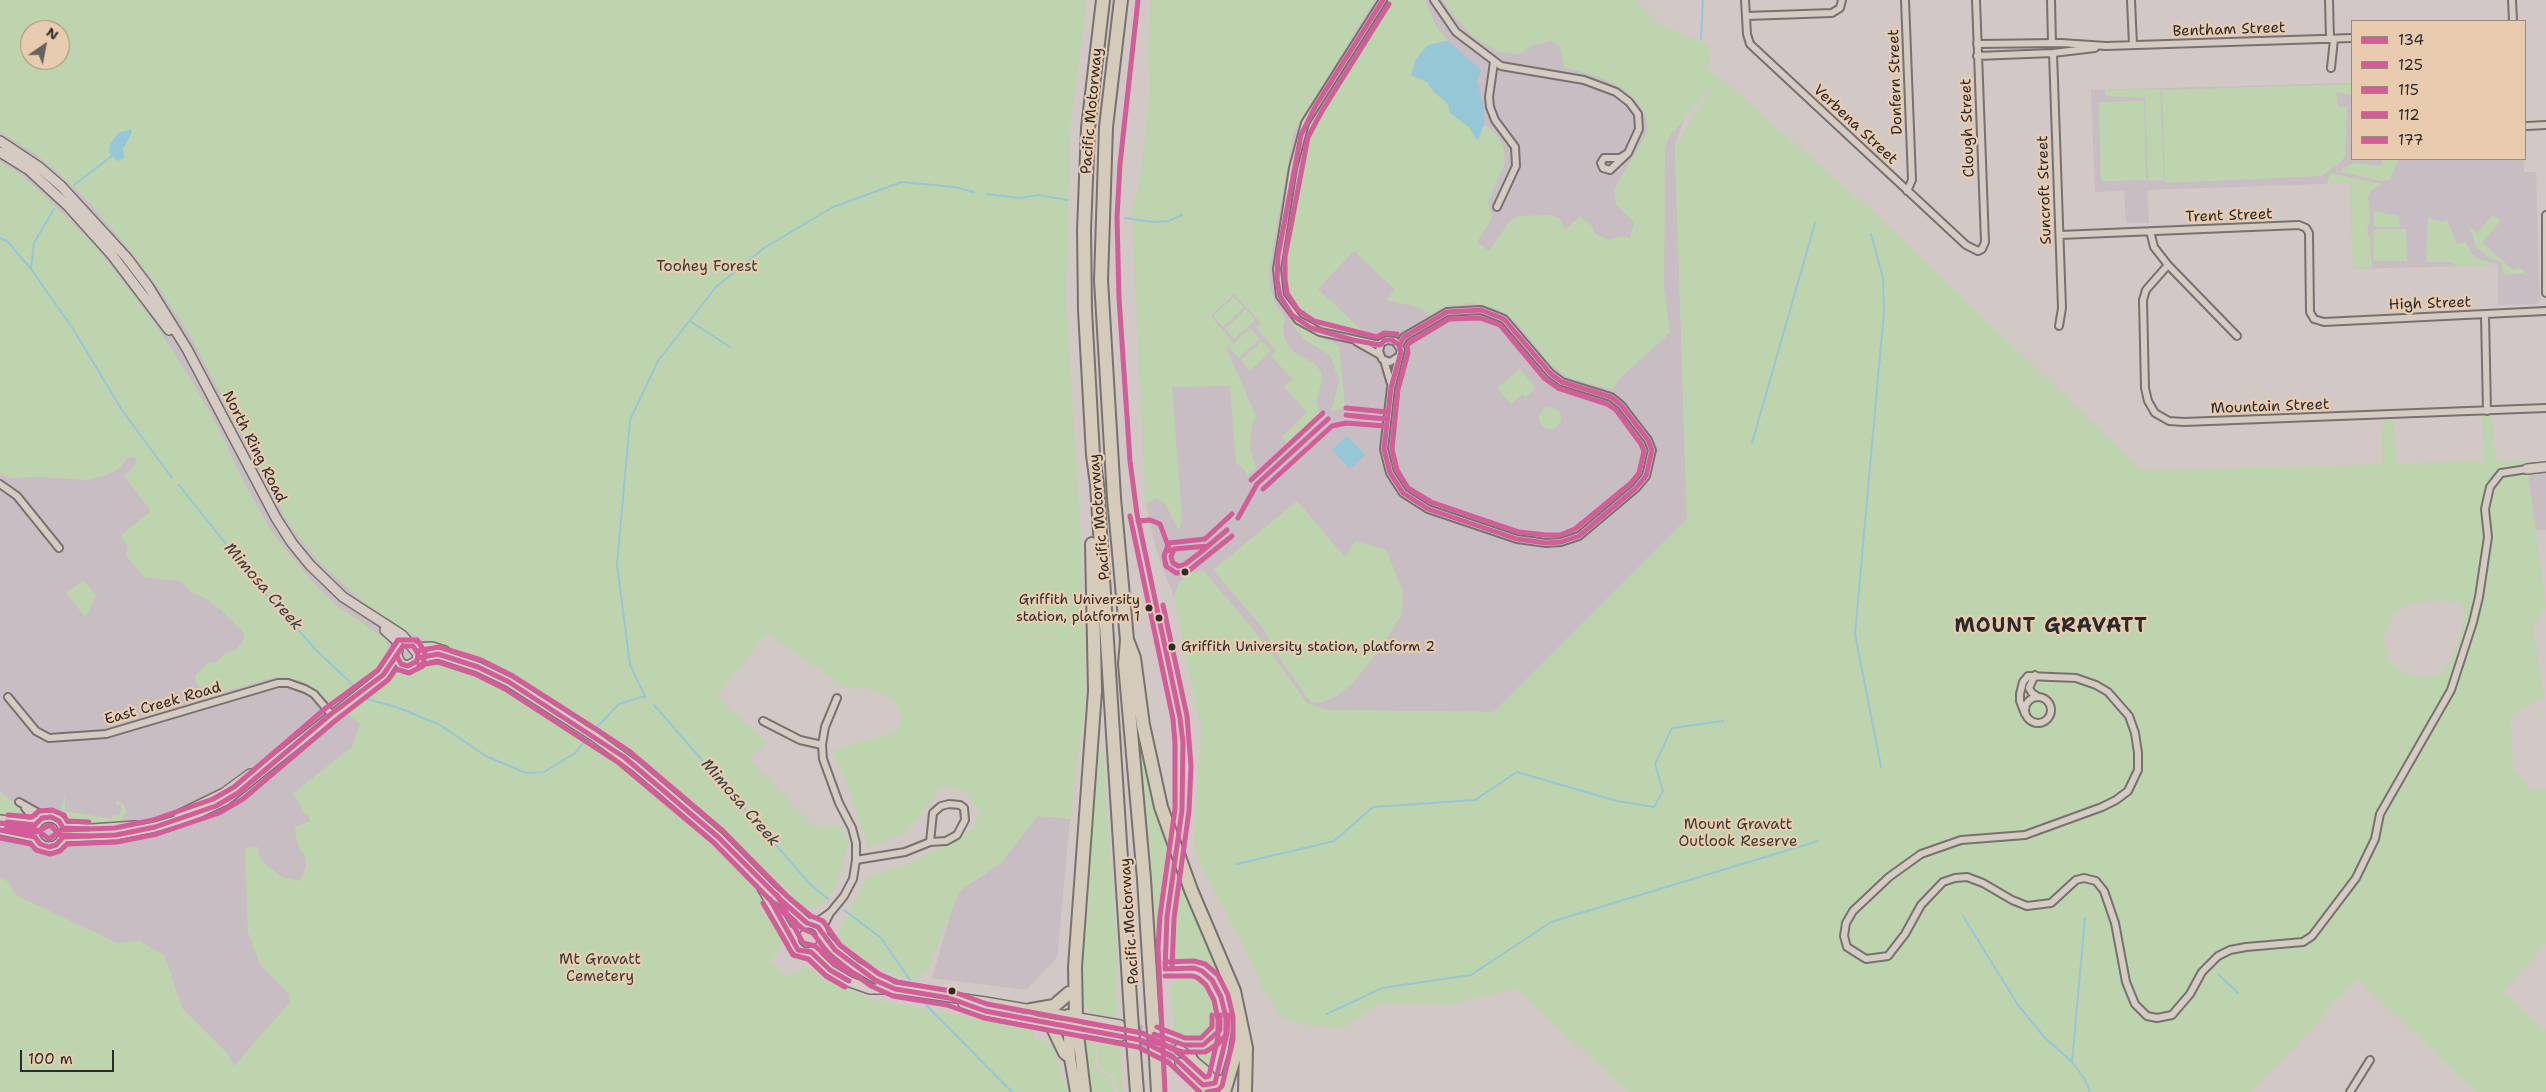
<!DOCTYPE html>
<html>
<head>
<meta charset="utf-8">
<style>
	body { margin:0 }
	#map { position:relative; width:2546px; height:1092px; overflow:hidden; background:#d2c8c5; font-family:"Shantell Sans",sans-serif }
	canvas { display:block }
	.legend { position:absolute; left:2351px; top:20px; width:175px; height:140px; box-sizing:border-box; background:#e9ccb0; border:1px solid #9d8c7b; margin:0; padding:6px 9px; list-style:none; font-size:15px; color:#2b2b2b }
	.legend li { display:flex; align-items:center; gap:10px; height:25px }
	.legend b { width:25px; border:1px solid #9d8c7b }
	.north { position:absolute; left:20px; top:20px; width:50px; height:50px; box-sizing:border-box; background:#e9ccb0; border:1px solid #9d8c7b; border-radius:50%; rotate:33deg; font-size:14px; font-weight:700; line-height:20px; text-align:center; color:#2b2b2b }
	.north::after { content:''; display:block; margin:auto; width:18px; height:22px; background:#656261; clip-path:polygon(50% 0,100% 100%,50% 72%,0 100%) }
	.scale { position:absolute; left:20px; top:1050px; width:94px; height:22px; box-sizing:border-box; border:2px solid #2b2b2b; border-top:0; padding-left:6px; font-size:15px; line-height:18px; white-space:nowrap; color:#2b2b2b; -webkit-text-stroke:4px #e9ccb0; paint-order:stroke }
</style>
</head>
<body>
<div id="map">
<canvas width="2546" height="1092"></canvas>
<ul class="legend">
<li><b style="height:6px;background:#d25d98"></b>134</li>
<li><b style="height:6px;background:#d25d98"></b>125</li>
<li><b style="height:6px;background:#d25d98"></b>115</li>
<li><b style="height:6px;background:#d25d98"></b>112</li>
<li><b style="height:6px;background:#d25d98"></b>177</li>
</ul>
<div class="north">N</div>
<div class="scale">100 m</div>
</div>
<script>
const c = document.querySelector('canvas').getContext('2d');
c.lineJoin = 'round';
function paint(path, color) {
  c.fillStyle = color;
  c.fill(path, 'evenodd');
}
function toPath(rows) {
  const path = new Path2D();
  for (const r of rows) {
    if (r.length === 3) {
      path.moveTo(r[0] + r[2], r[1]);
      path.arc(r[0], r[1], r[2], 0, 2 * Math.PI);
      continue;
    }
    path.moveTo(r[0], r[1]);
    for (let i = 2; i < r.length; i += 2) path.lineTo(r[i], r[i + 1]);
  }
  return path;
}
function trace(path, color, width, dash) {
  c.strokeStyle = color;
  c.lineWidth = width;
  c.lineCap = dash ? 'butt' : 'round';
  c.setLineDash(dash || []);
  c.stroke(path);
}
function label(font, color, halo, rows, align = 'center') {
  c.font = font + ' "Shantell Sans",sans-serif';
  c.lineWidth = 4.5;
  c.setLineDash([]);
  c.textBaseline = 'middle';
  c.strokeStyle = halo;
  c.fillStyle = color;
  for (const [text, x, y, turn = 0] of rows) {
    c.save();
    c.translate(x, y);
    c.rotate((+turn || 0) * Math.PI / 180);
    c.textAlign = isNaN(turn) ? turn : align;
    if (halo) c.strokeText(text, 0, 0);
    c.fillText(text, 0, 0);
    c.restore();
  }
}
paint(toPath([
	[1324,0,1617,0,1698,76,1675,146,1687,519,1494,712,1328,710,1289,756,1174,597,1156,550,1146,505,1132,207],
	[0,4,30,60,60,60,637,748,326,1092,0,1092],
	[2352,83,2352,159,2524,159,2524,172,2536,172,2540,301,2536,304,2498,305,2498,265,2353,269,2350,183,2147,190,2149,223,2126,223,2124,191,2095,192,2091,90],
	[2546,473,2546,530,2535,530,2528,475],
	[1038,815,1070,819,1057,958,1026,990,932,978,957,892]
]), '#c8bdc2');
paint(toPath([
	[0,0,1087,0,1071,119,1067,257,1066,303,1081,539,1086,692,1070,819,1038,816,1002,862,960,891,928,970,917,981,898,977,865,962,835,940,852,904,869,876,907,864,956,839,975,828,978,811,966,791,943,786,906,833,868,848,846,780,831,751,895,733,902,717,894,700,871,689,846,688,767,633,716,697,767,742,749,759,810,823,822,827,839,825,849,841,836,886,821,905,804,911,693,806,563,705,463,652,437,645,404,630,362,601,318,561,288,523,190,335,163,294,133,254,86,199,59,174,34,153,0,132],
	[30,30,60,30,60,60,30,60],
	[1151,0,1375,0,1294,131,1269,269,1270,287,1276,306,1285,318,1283,326,1284,337,1289,347,1297,354,1315,364,1321,372,1322,380,1316,403,1322,416,1288,444,1282,437,1307,412,1284,387,1292,379,1271,356,1276,350,1256,328,1261,323,1234,294,1211,316,1233,343,1232,345,1250,328,1260,339,1239,358,1229,348,1227,349,1256,416,1251,427,1250,449,1256,469,1247,476,1244,469,1236,463,1230,386,1172,387,1182,521,1179,531,1165,503,1156,498,1146,505,1132,207,1138,190,1145,139,1150,87,1148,46],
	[1389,0,1425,0,1437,28,1448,41,1438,42,1411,75,1427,82,1434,92,1448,104,1451,113,1470,128,1477,140,1484,125,1495,132,1503,146,1505,163,1488,202,1492,218,1477,242,1489,251,1509,222,1517,216,1551,215,1559,218,1565,230,1580,216,1592,226,1595,234,1610,240,1621,236,1630,238,1634,222,1616,205,1614,189,1647,133,1647,120,1637,101,1621,88,1602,78,1564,67,1560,46,1552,41,1534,45,1520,54,1501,53,1473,37,1449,10,1443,0,1635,0,1661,25,1708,45,1710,69,1871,210,2143,471,2383,464,2381,421,2393,420,2397,464,2484,461,2482,415,2492,415,2496,461,2526,460,2546,607,2533,627,2544,697,2510,716,2513,769,2531,790,2546,790,2546,944,2503,991,2546,1031,2546,1092,2475,1092,2358,979,2252,1092,1628,1092,1516,989,1447,1005,1381,1003,1342,1028,1308,1025,1282,1018,1266,994,1243,943,1203,871,1194,843,1201,729,1174,597,1178,584,1188,574,1203,570,1258,635,1307,703,1328,710,1494,712,1687,519,1675,146,1716,81,1669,137,1665,148,1664,289,1670,333,1619,379,1613,390,1567,377,1550,364,1515,321,1497,309,1473,303,1446,306,1430,315,1418,307,1386,300,1395,290,1354,251,1318,289,1365,333,1356,338,1317,326,1303,318,1292,306,1282,275,1284,251,1307,132,1322,104],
	[2441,600,2457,602,2465,613,2464,622,2454,655,2443,673,2430,677,2406,674,2389,662,2383,637,2394,615,2407,605],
	[2352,84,2352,95,2336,92,2338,106,2347,107,2345,156,2340,163,2322,176,2165,183,2162,90],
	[2160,89,2164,180,2148,181,2145,98,2105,96,2105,90],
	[2144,101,2146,180,2101,181,2099,102],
	[2383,159,2399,159,2390,180,2383,181,2340,172,2343,168,2354,163,2381,166],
	[0,162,22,175,52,203,95,246,117,274,156,325,193,383,218,427,242,478,272,533,318,588,337,606,386,639,389,654,387,664,331,702,305,682,285,677,275,677,209,696,196,683,195,675,209,662,215,663,226,653,235,650,242,643,245,634,221,610,202,596,192,593,179,581,144,577,126,556,128,545,120,536,151,511,124,476,134,467,137,459,133,457,128,458,121,467,110,474,88,480,39,477,10,478,0,474],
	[2330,173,2382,184,2372,190,2368,197,2370,219,2367,232,2370,240,2372,268,2353,269,2350,184,2327,184],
	[2374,211,2399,216,2400,227,2374,227],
	[2493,215,2501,221,2482,242,2513,270,2519,267,2527,274,2526,276,2525,273,2504,275,2501,262,2491,259,2476,247,2469,226,2477,233],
	[2428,217,2441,222,2447,219,2457,245,2466,241,2471,253,2479,259,2498,265,2459,266,2447,262,2426,262],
	[2374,229,2406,229,2407,261,2373,261],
	[1234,297,1244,307,1223,327,1213,316],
	[1246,309,1255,320,1234,339,1225,329],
	[1290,322,1339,346,1345,407,1331,412,1339,382,1331,356,1304,339],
	[1262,341,1271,351,1250,371,1241,360],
	[1520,369,1536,388,1526,397,1523,394,1511,404,1497,388],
	[1550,418,11],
	[1297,501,1345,557,1355,541,1386,550,1403,591,1402,614,1384,644,1353,683,1337,696,1320,703,1311,702,1305,695,1279,657,1262,627,1213,570],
	[83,580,96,595,86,618,66,593],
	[437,660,462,668,511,692,546,718,574,730,629,765,752,885,780,928,782,948,770,961,787,978,807,967,828,981,871,999,1032,1029,1034,1040,1053,1044,1067,1092,0,1092,0,878,9,882,16,895,117,943,140,941,165,956,182,1008,227,1053,234,1066,291,1001,288,998,290,995,261,966,248,933,245,848,258,847,260,859,267,866,284,878,300,881,306,867,305,856,297,844,295,827,310,821,308,815,303,813,300,804,292,794,352,747,360,724,346,713,347,709,393,673,402,670,416,670,425,663],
	[1142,743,1171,854,1166,881,1157,884,1165,890,1160,930,1161,984,1146,798,1141,769,1139,744],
	[1103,750,1118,967,1115,986,1118,1011,1115,1017,1092,1013,1081,1001,1081,930,1089,918,1087,911,1083,908,1093,800,1099,762,1098,751],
	[0,792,25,811,30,819,0,814],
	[65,796,65,811,112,819,113,815,120,816,121,805,116,805,117,800,124,805,127,812,118,823,111,825,71,824,65,820,60,811],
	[1185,888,1217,970,1219,980,1205,966,1179,962,1172,955,1172,922,1175,891],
	[1193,974,1200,976,1209,985,1218,1018,1217,1026,1211,1036,1197,1043,1175,1039,1171,988,1177,976],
	[1081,1036,1094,1039,1096,1068,1112,1079,1114,1092,1088,1092],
	[1217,1039,1211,1069,1210,1070,1190,1050,1204,1048],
	[1098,1040,1120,1043,1123,1092,1118,1092,1115,1077,1099,1067]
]), '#bed4ae');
paint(toPath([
	[1448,41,1481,70,1477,81,1484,108,1484,125,1478,141,1470,128,1450,113,1448,104,1434,92,1427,82,1411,75,1416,59,1428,45],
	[130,129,132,132,123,149,124,158,118,161,109,153,110,144,118,133],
	[1347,436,1365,455,1350,469,1332,450]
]), '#96c7d6');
trace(toPath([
	[1701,39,1703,0],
	[74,185,112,156],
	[986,194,1021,198,1039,195,1067,200],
	[1125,218,1153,222,1169,221,1182,215],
	[1871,234,1883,278,1884,311,1855,634,1881,767],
	[0,238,8,242,31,269,73,329,122,410,172,478],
	[31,268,34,243,54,209],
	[690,321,730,347],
	[1752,443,1815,223],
	[179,485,265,593,316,650,353,685],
	[645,696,630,665,617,564,630,420,658,361,716,287,764,248,833,207,902,182,954,187,974,192],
	[367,699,399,708,440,725,486,756,526,773,544,772,575,753,585,741],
	[654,705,810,884,828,899],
	[594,730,619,704,645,696,646,698],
	[1237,864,1334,841,1373,807,1475,800,1517,772,1617,801,1654,807,1663,791,1655,764,1672,728,1723,721],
	[844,910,881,938,910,980],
	[1963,916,2018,1005,2045,1038,2072,1062,2084,1078,2090,1092],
	[2218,974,2238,993],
	[926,1005,1012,1092],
	[1327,1014,1382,988,1471,975,1551,922,1818,841],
	[2072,1062,2085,918]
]), '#96c7d6', 2);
trace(toPath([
	[1120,1025,1152,1033,1179,1049],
	[1129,1037,1157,1047,1180,1063]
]), '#b1a9a6', 9, [9, 4.5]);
const street = toPath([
	[1434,0,1456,32,1501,66,1584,80,1616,92,1629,102,1638,114,1639,129,1628,153,1610,170,1603,168,1601,163,1604,158,1620,158,1628,153],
	[1745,0,1747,34,1750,44,1966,245,1978,251,1982,249,1985,242,1976,0],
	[1905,0,1912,180,1907,191],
	[2051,0,2052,43],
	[2131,0,2133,45],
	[2329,0,2330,39],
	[2512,0,2513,21],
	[1746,16,1832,13,1840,8,1842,0],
	[1977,44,2061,43,2106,46,2352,38],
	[2053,53,2062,308,2059,326],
	[1977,56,2053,53,2095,48],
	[1494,62,1489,97,1490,107,1495,120,1515,147,1516,166,1497,207],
	[2331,68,2334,39],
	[2527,126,2546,125],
	[2546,215,2546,293],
	[2150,231,2154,247,2168,265,2237,336],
	[2060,235,2299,225,2306,228,2309,233,2310,312,2314,319,2324,322,2546,311],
	[2168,265,2146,290,2143,300,2145,388,2148,401,2155,413,2169,421,2184,422,2546,408],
	[2485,315,2487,411],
	[1357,342,1380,355],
	[1380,345,1320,332,1298,320,1280,296,1277,269,1293,168,1305,123,1383,0],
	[1398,357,1390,362,1382,359,1379,351,1381,343,1387,340,1395,341,1401,350,1391,388,1384,449,1390,473,1403,493,1428,509,1517,539,1546,543,1561,542,1579,536,1636,488,1646,476,1652,450,1648,440,1621,405,1611,397,1562,382,1550,373,1504,319,1481,310,1447,312,1404,337,1399,345],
	[1384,360,1391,384],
	[0,484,17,496,59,548],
	[2035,675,2029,688,2032,693,2038,697],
	[2038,710,13],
	[8,697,36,731,49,738,106,734,278,683,288,683,305,689,314,694,331,714],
	[2025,714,2020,701,2020,694,2023,682,2028,676,2076,678,2096,685,2108,692,2129,716,2135,733,2138,753,2138,770,2128,791,2116,800,2102,807,2025,835,1961,840,1921,854,1889,877,1853,911,1846,923,1844,936,1847,947,1866,959,1888,956,1905,934,1921,905,1943,882,1955,878,1967,877,1983,883,2012,900,2027,906,2051,903,2076,880,2084,878,2096,881,2104,891,2115,923,2126,982,2135,1004,2147,1016,2157,1018,2172,1015,2190,994,2202,972,2218,956,2230,950,2246,947,2303,942,2312,936,2356,878,2375,839,2380,814,2451,690,2473,622,2479,597,2488,537,2485,509,2490,487,2501,473,2527,469],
	[763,721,800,740,822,745],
	[19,802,46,817],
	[25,808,37,823],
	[856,860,905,852,930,842,933,813,941,806,949,804,960,805,964,808,965,820,957,835,946,841,930,842],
	[814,924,831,912,844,896,853,879,856,860,856,843,852,828,839,803,823,759,822,745,825,727,837,698],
	[821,931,830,913],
	[2350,1092,2370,1060]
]);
const secondary = toPath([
	[0,141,39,167,61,186,127,258,148,286,187,349,276,518,292,543,310,565,343,597,402,635,418,654,417,661,408,666,401,664,397,656],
	[0,152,29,170,68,206,112,255,169,330],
	[2527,469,2546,467],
	[385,630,397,641,398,651],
	[415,648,432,647,445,651],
	[418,658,438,654,478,667,509,682,595,737,635,766,718,837,769,889,807,923],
	[179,815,224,793,250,774],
	[49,832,15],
	[0,820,35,825],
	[63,828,92,829,135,826],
	[0,830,35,837],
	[63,837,116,835,155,827,192,816,226,800,383,675,397,654],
	[762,888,792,939],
	[808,938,15],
	[822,935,835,950,855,966,892,988],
	[811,952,830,970,850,982,870,989,895,989,985,1002,1120,1025],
	[963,1003,985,1011,1037,1021,1121,1036],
	[1179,1049,1206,1071,1218,1087],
	[1180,1063,1201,1084]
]);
const primary = toPath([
	[1068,1015,1070,1058,1076,1092],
	[1076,1017,1085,1092],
	[1050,1024,1064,1053,1069,1057],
	[1191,1057,1199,1074,1203,1092]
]);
const highway = toPath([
	[1103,0,1088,128,1084,230,1085,310,1093,455,1097,485,1131,1014],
	[1121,0,1106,127,1101,280,1114,498,1127,640,1125,664,1144,879,1153,1021],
	[1128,642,1134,658,1143,725,1161,807,1191,890,1234,991,1246,1048,1245,1092],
	[1031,1010,1054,1006,1069,993],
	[1076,1017,1075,967,1095,691,1092,544],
	[1134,1053,1137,1092],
	[1156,1058,1158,1092],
	[1203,1085,1227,1081],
	[1224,1092,1235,1055,1239,1031]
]);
trace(street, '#767270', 10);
trace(secondary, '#767270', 12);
trace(primary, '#767270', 14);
trace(highway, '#767270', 16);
trace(street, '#d5cbc3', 6);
trace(secondary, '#d5cbc3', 9);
trace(primary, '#d5cbba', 10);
trace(highway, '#d5cbba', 12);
const highwayBridge = toPath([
	[1131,1014,1134,1053],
	[1153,1021,1156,1058]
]);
trace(highwayBridge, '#767270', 16, []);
trace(highwayBridge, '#d5cbba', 12);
trace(toPath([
	[1138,0,1120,164,1117,217,1119,298,1130,461,1137,514,1180,718,1183,743,1182,810,1167,917,1165,969],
	[418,658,438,654,478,667,509,682,624,757,718,837,783,902,807,923,818,927,835,950,875,980,895,989,949,998,985,1011,1140,1040,1173,1057,1203,1085,1215,1083,1226,1038,1226,1018,1221,997,1212,980,1202,971,1194,968,1165,969],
	[7,822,35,825,42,818,51,817,59,821,63,828,89,829],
	[0,830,35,837,40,844,49,847,56,845,63,837,116,835,155,827,216,806,238,793,331,714,383,675,403,646,413,646,418,654,417,661,408,666,401,664,397,656],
	[770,899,798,950,811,952,830,970,849,981],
	[1154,1034,1184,1045,1203,1045,1220,1030,1220,1015]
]), '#d25d98', 5);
trace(toPath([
	[1130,516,1173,719,1175,743,1175,809,1160,916,1158,948,1165,1092],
	[1138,521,1150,520,1160,524,1170,551],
	[419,665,438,662,475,674,505,689,619,763,713,842,778,908,803,929,813,933,830,956,871,986,893,996,947,1005,984,1018,1138,1047,1169,1063,1200,1092],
	[6,829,36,832,50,825,60,835,89,836],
	[0,838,31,844,36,850,50,854,60,851,67,844,117,842,157,834,219,813,243,799,336,720,388,680,396,669],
	[763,903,793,955,808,959,826,976,845,987],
	[1165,962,1194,961,1205,964,1218,975,1228,995,1233,1017,1233,1040,1222,1086,1218,1090,1207,1092],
	[1151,1041,1183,1052,1205,1052,1218,1044,1227,1034,1228,1015]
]), '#d25d98', 5);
trace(toPath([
	[1163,605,1187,716,1191,766,1189,811,1174,918,1172,969],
	[417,651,439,647,481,660,513,676,599,731,629,751,723,831,788,897,811,916,823,921,840,945,879,974,897,982,951,991,987,1004,1142,1033,1177,1051,1205,1077,1209,1076,1218,1037,1218,1019,1214,1000,1206,985,1198,978,1193,976,1165,976],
	[8,815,32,817,39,811,52,810,64,815,67,821,89,822],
	[1,823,37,830,49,839,61,830,115,828,153,820,213,799,234,787,326,708,378,670,398,640,417,640,425,652,423,666,409,673,396,669],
	[777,895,803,943,815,946,835,964,853,975],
	[1157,1027,1185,1038,1201,1038,1212,1027,1212,1015]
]), '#d25d98', 5);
trace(toPath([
	[1383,0,1315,107,1301,135,1278,256,1277,280,1280,296,1292,315,1311,328,1353,340,1380,345,1385,340,1392,340,1399,345],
	[1481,310,1504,319,1550,373,1562,382,1611,397,1621,405,1648,440,1652,450,1646,476,1636,488,1579,536,1561,542,1546,543,1517,539,1428,509,1403,493,1390,473,1384,449,1391,388,1401,352,1399,345,1404,337,1447,312,1481,310],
	[1346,415,1386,419,1363,417,1346,415],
	[1257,484,1328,419],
	[1257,484,1328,419],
	[1238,518,1257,484],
	[1238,518,1257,484],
	[1227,530,1201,552,1184,565,1178,566,1173,563,1171,557,1174,549,1208,546,1227,530]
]), '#d25d98', 5);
trace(toPath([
	[1389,4,1322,111,1308,137,1285,257,1285,279,1287,293,1298,310,1314,321,1377,337,1384,333,1397,334],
	[1480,318,1500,325,1544,378,1558,388,1607,404,1616,410,1641,444,1644,451,1639,473,1631,483,1575,529,1560,535,1546,535,1519,532,1431,502,1408,488,1397,470,1392,449,1398,389,1408,353,1407,346,1409,343,1449,319,1480,318],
	[1346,408,1387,412],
	[1251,480,1323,413],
	[1263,489,1332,426,1346,423,1385,426],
	[1232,514,1205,539,1169,543,1164,556,1166,566,1176,573,1187,572,1232,536]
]), '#d25d98', 5);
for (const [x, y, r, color] of [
	[1185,572,4.5,"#2b2b2b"],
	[1149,608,4.5,"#2b2b2b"],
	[1159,618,4.5,"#2b2b2b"],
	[1172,647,4.5,"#2b2b2b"],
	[952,991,4.5,"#2b2b2b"]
]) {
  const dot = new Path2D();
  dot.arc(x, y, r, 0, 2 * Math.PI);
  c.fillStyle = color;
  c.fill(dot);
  trace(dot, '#e9ccb0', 2);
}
label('14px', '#2b2b2b', '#e9ccb0', [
	["Griffith University",1140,600],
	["station, platform 1",1140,617],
	["Griffith University station, platform 2",1181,647,"left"]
], 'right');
label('15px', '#2b2b2b', '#e9ccb0', [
	["Bentham Street",2229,30,-2],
	["Donfern Street",1896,82,-92],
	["Pacific Motorway",1092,111,-85],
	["Verbena Street",1855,125,43],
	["Clough Street",1968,128,-92],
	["Suncroft Street",2045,190,-92],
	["Trent Street",2229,216,-2],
	["High Street",2430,304,-2],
	["Mountain Street",2270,407,-2],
	["North Ring Road",254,447,63],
	["Pacific Motorway",1100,517,-95],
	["East Creek Road",163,704,-16],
	["Pacific Motorway",1130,921,-94]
]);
label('15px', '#383d36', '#e9ccb0', [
	["Toohey Forest",707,267],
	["Mount Gravatt",1738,825],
	["Outlook Reserve",1738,842],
	["Mt Gravatt",600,960],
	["Cemetery",600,977]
]);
label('italic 16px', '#374246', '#e9ccb0', [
	["Mimosa Creek",263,587,49],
	["Mimosa Creek",740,803,49]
]);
c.letterSpacing = '1px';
label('bold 20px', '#2b2b2b', '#e9ccb0', [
	["MOUNT GRAVATT",2051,627]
]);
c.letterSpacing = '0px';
</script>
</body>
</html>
